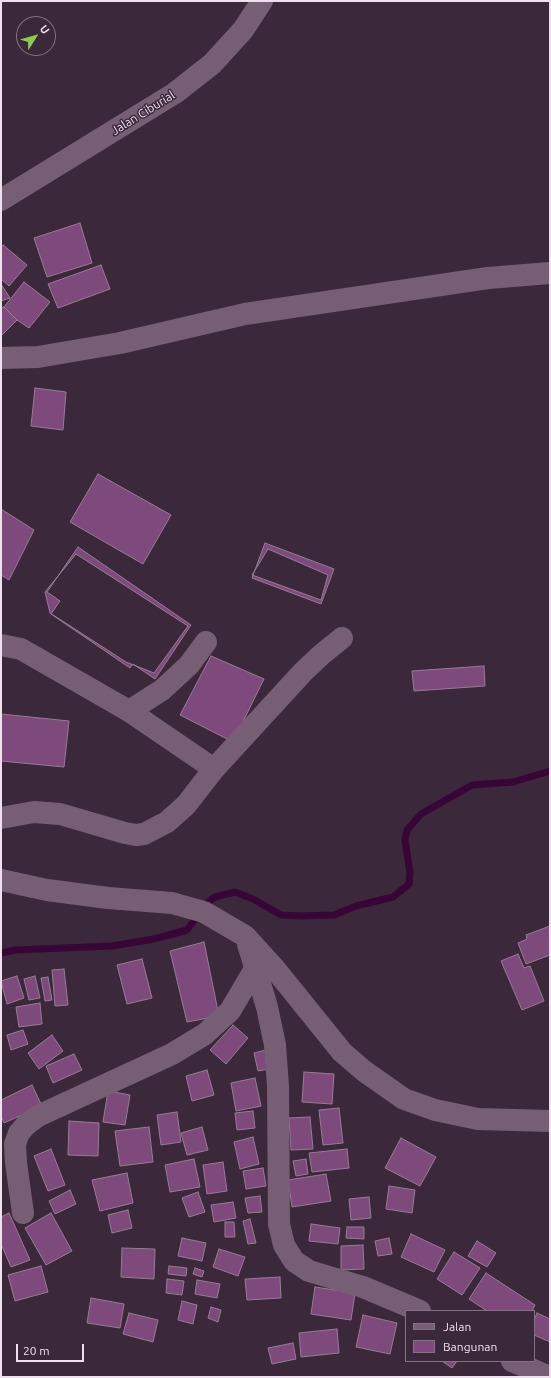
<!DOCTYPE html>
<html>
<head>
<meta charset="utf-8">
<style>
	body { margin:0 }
	#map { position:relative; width:551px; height:1378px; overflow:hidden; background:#3c283b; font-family:Ubuntu,sans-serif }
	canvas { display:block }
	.frame { position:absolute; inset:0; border:2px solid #eee1ed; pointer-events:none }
	.legend { position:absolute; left:405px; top:1310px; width:130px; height:52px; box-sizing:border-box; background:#3c283b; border:1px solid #837282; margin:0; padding:5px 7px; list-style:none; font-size:12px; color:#eee1ed }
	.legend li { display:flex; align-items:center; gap:8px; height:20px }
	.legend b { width:20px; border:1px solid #837282 }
	.north { position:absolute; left:16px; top:16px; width:40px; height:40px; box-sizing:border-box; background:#3c283b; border:1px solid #837282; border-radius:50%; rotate:53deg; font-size:11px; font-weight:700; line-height:16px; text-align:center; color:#eee1ed }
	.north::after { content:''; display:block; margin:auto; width:14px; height:18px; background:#87cf4a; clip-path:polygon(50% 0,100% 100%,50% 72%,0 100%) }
	.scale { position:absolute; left:16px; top:1344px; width:68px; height:18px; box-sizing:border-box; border:2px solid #eee1ed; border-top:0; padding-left:5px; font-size:12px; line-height:14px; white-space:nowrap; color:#eee1ed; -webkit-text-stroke:3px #3c283b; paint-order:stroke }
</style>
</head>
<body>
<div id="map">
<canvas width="551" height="1378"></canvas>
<div class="frame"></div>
<ul class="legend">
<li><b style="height:5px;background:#765f74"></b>Jalan</li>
<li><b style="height:11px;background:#7e4a7c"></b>Bangunan</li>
</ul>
<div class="north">U</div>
<div class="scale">20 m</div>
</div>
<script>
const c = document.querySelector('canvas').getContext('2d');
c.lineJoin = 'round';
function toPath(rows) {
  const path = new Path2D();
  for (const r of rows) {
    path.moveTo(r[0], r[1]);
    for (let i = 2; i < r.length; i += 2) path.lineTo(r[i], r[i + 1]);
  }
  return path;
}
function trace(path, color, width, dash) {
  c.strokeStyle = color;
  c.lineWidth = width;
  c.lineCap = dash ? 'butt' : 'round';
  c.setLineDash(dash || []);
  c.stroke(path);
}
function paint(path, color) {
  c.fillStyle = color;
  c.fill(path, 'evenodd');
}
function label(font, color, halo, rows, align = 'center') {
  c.font = font + ' Ubuntu,sans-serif';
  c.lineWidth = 3;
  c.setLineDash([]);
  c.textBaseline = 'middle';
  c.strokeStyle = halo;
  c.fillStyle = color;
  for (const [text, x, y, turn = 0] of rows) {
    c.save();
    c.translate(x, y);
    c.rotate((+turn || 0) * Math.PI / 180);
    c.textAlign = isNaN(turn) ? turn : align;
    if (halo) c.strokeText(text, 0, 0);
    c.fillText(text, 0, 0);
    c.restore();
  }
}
trace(toPath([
	[1,953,15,950,112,946,154,939,187,930,207,903,215,897,235,892,253,899,281,915,301,916,334,915,356,906,393,897,409,884,410,873,405,840,407,830,421,814,472,785,513,782,550,771]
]), '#370637', 7);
const building = toPath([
	[80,223,92,263,47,277,34,238,80,223],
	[3,245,27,265,9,286,1,279,1,247,3,245],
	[101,265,110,289,58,308,48,284,101,265],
	[24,282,50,302,29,328,17,320,4,307,24,282],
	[1,284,10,298,1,301,1,284],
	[4,307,17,320,1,336,1,308,4,307],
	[35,388,66,392,63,430,31,426,35,388],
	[98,474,171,515,143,564,70,522,98,474],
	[1,509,34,530,9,580,1,575,1,509],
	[265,543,334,569,321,604,252,578,265,543],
	[78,547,191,625,155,679,133,664,130,668,51,614,60,601,47,592,78,547],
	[268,549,328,575,321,600,252,575,268,549],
	[76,554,188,626,154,673,126,662,50,613,45,592,76,554],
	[211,656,264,679,233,742,180,715,211,656],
	[484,666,485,686,414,691,412,671,484,666],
	[1,714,69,721,64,767,1,761,1,714],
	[550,926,550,955,526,964,518,943,527,939,526,935,550,926],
	[204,942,219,1016,187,1022,170,951,204,942],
	[518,954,524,968,530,966,544,1001,522,1010,501,961,518,954],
	[142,959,152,998,127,1004,117,965,142,959],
	[64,969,68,1005,55,1006,52,970,64,969],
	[17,976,24,998,7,1004,1,981,17,976],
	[35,976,40,998,29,1000,24,979,35,976],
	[48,977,52,1000,45,1001,41,978,48,977],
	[40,1003,42,1024,19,1027,16,1007,40,1003],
	[233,1025,248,1038,226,1064,210,1050,233,1025],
	[23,1030,28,1044,11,1050,7,1035,23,1030],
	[52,1035,63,1051,39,1069,28,1053,52,1035],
	[270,1049,274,1068,258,1071,254,1053,270,1049],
	[74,1054,82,1070,53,1083,46,1066,74,1054],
	[207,1070,214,1095,192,1101,186,1076,207,1070],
	[304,1072,334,1074,332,1104,302,1102,304,1072],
	[255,1078,261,1106,236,1111,231,1083,255,1078],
	[32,1085,42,1106,4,1123,1,1116,1,1100,32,1085],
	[108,1091,130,1095,125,1125,103,1122,108,1091],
	[339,1108,343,1143,323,1145,319,1110,339,1108],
	[253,1111,255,1128,237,1130,235,1113,253,1111],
	[177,1112,181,1142,161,1145,157,1115,177,1112],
	[310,1117,313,1149,291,1150,289,1118,310,1117],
	[69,1121,99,1123,98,1156,68,1155,69,1121],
	[149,1127,153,1162,120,1166,115,1131,149,1127],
	[202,1127,208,1150,187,1155,181,1133,202,1127],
	[253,1137,259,1164,240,1169,234,1142,253,1137],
	[401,1138,436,1157,420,1186,385,1168,401,1138],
	[51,1149,65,1185,48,1191,34,1156,51,1149],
	[347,1149,349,1168,312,1172,309,1153,347,1149],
	[194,1159,200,1187,170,1192,165,1165,194,1159],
	[306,1159,308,1174,296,1176,293,1161,306,1159],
	[223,1162,227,1191,207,1194,203,1165,223,1162],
	[263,1168,266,1186,246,1189,243,1171,263,1168],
	[127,1173,133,1203,100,1211,92,1180,127,1173],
	[326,1174,331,1201,292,1207,288,1180,326,1174],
	[389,1186,415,1190,412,1213,386,1209,389,1186],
	[70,1190,76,1204,55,1214,49,1201,70,1190],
	[198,1192,205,1212,189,1217,182,1198,198,1192],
	[260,1196,262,1212,248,1213,245,1198,260,1196],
	[369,1197,371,1218,351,1220,349,1199,369,1197],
	[233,1202,236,1218,214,1222,211,1205,233,1202],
	[128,1210,132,1228,112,1233,108,1215,128,1210],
	[9,1213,30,1260,11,1267,1,1244,1,1217,9,1213],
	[51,1213,72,1251,46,1265,25,1228,51,1213],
	[250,1219,256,1243,248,1244,243,1221,250,1219],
	[225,1222,234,1222,235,1237,225,1237,225,1222],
	[311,1224,340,1228,338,1244,309,1241,311,1224],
	[347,1227,364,1227,364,1239,346,1238,347,1227],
	[411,1234,445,1250,434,1272,401,1257,411,1234],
	[182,1238,206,1243,202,1261,178,1256,182,1238],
	[389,1238,392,1254,378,1256,375,1241,389,1238],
	[477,1241,496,1253,487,1267,468,1256,477,1241],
	[363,1245,364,1269,341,1270,341,1246,363,1245],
	[122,1248,155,1249,154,1279,121,1277,122,1248],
	[219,1249,245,1257,238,1276,213,1267,219,1249],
	[454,1252,480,1268,462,1295,437,1279,454,1252],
	[41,1266,48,1292,15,1301,8,1275,41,1266],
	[169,1266,187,1268,186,1276,168,1274,169,1266],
	[195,1268,204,1271,202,1277,193,1274,195,1268],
	[486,1273,535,1305,532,1311,487,1311,469,1299,486,1273],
	[280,1277,281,1298,247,1300,245,1279,280,1277],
	[167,1279,184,1281,182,1295,166,1293,167,1279],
	[197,1280,220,1284,217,1298,195,1294,197,1280],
	[315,1287,355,1293,351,1320,311,1314,315,1287],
	[91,1298,124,1304,120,1328,87,1323,91,1298],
	[182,1301,197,1305,193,1324,178,1320,182,1301],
	[211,1307,221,1310,218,1322,208,1318,211,1307],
	[129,1313,158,1320,153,1342,123,1334,129,1313],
	[537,1313,550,1319,550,1342,534,1335,534,1320,537,1313],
	[363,1315,397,1323,390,1354,356,1347,363,1315],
	[337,1329,339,1353,301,1357,299,1333,337,1329],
	[293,1343,296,1359,272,1364,268,1348,293,1343],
	[442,1361,457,1361,452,1368,442,1361]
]);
paint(building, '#7e4a7c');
trace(building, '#957d93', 1);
trace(toPath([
	[1,200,175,93,212,64,243,30,262,1],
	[1,358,38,357,120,343,245,314,488,278,550,273],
	[1,645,21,649,129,711,214,769,186,805,167,822,144,834,136,835,125,833,60,814,34,812,1,818],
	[129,711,162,690,189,665,206,642],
	[214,769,303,672,321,655,342,638],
	[1,880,47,890,108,898,172,903,204,912,245,936,275,969,342,1052,364,1071,404,1099,435,1110,478,1119,550,1121],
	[248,944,267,1007,275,1045,278,1086,279,1224,284,1245,294,1261,309,1271,363,1287,420,1311],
	[23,1213,16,1163,15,1144,19,1133,26,1125,38,1116,172,1054,205,1034,230,1011,256,967],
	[512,1361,550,1377]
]), '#765f74', 22);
label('12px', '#eee1ed', '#3c283b', [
	["Jalan Ciburial",143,113,-32]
]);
</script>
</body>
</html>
